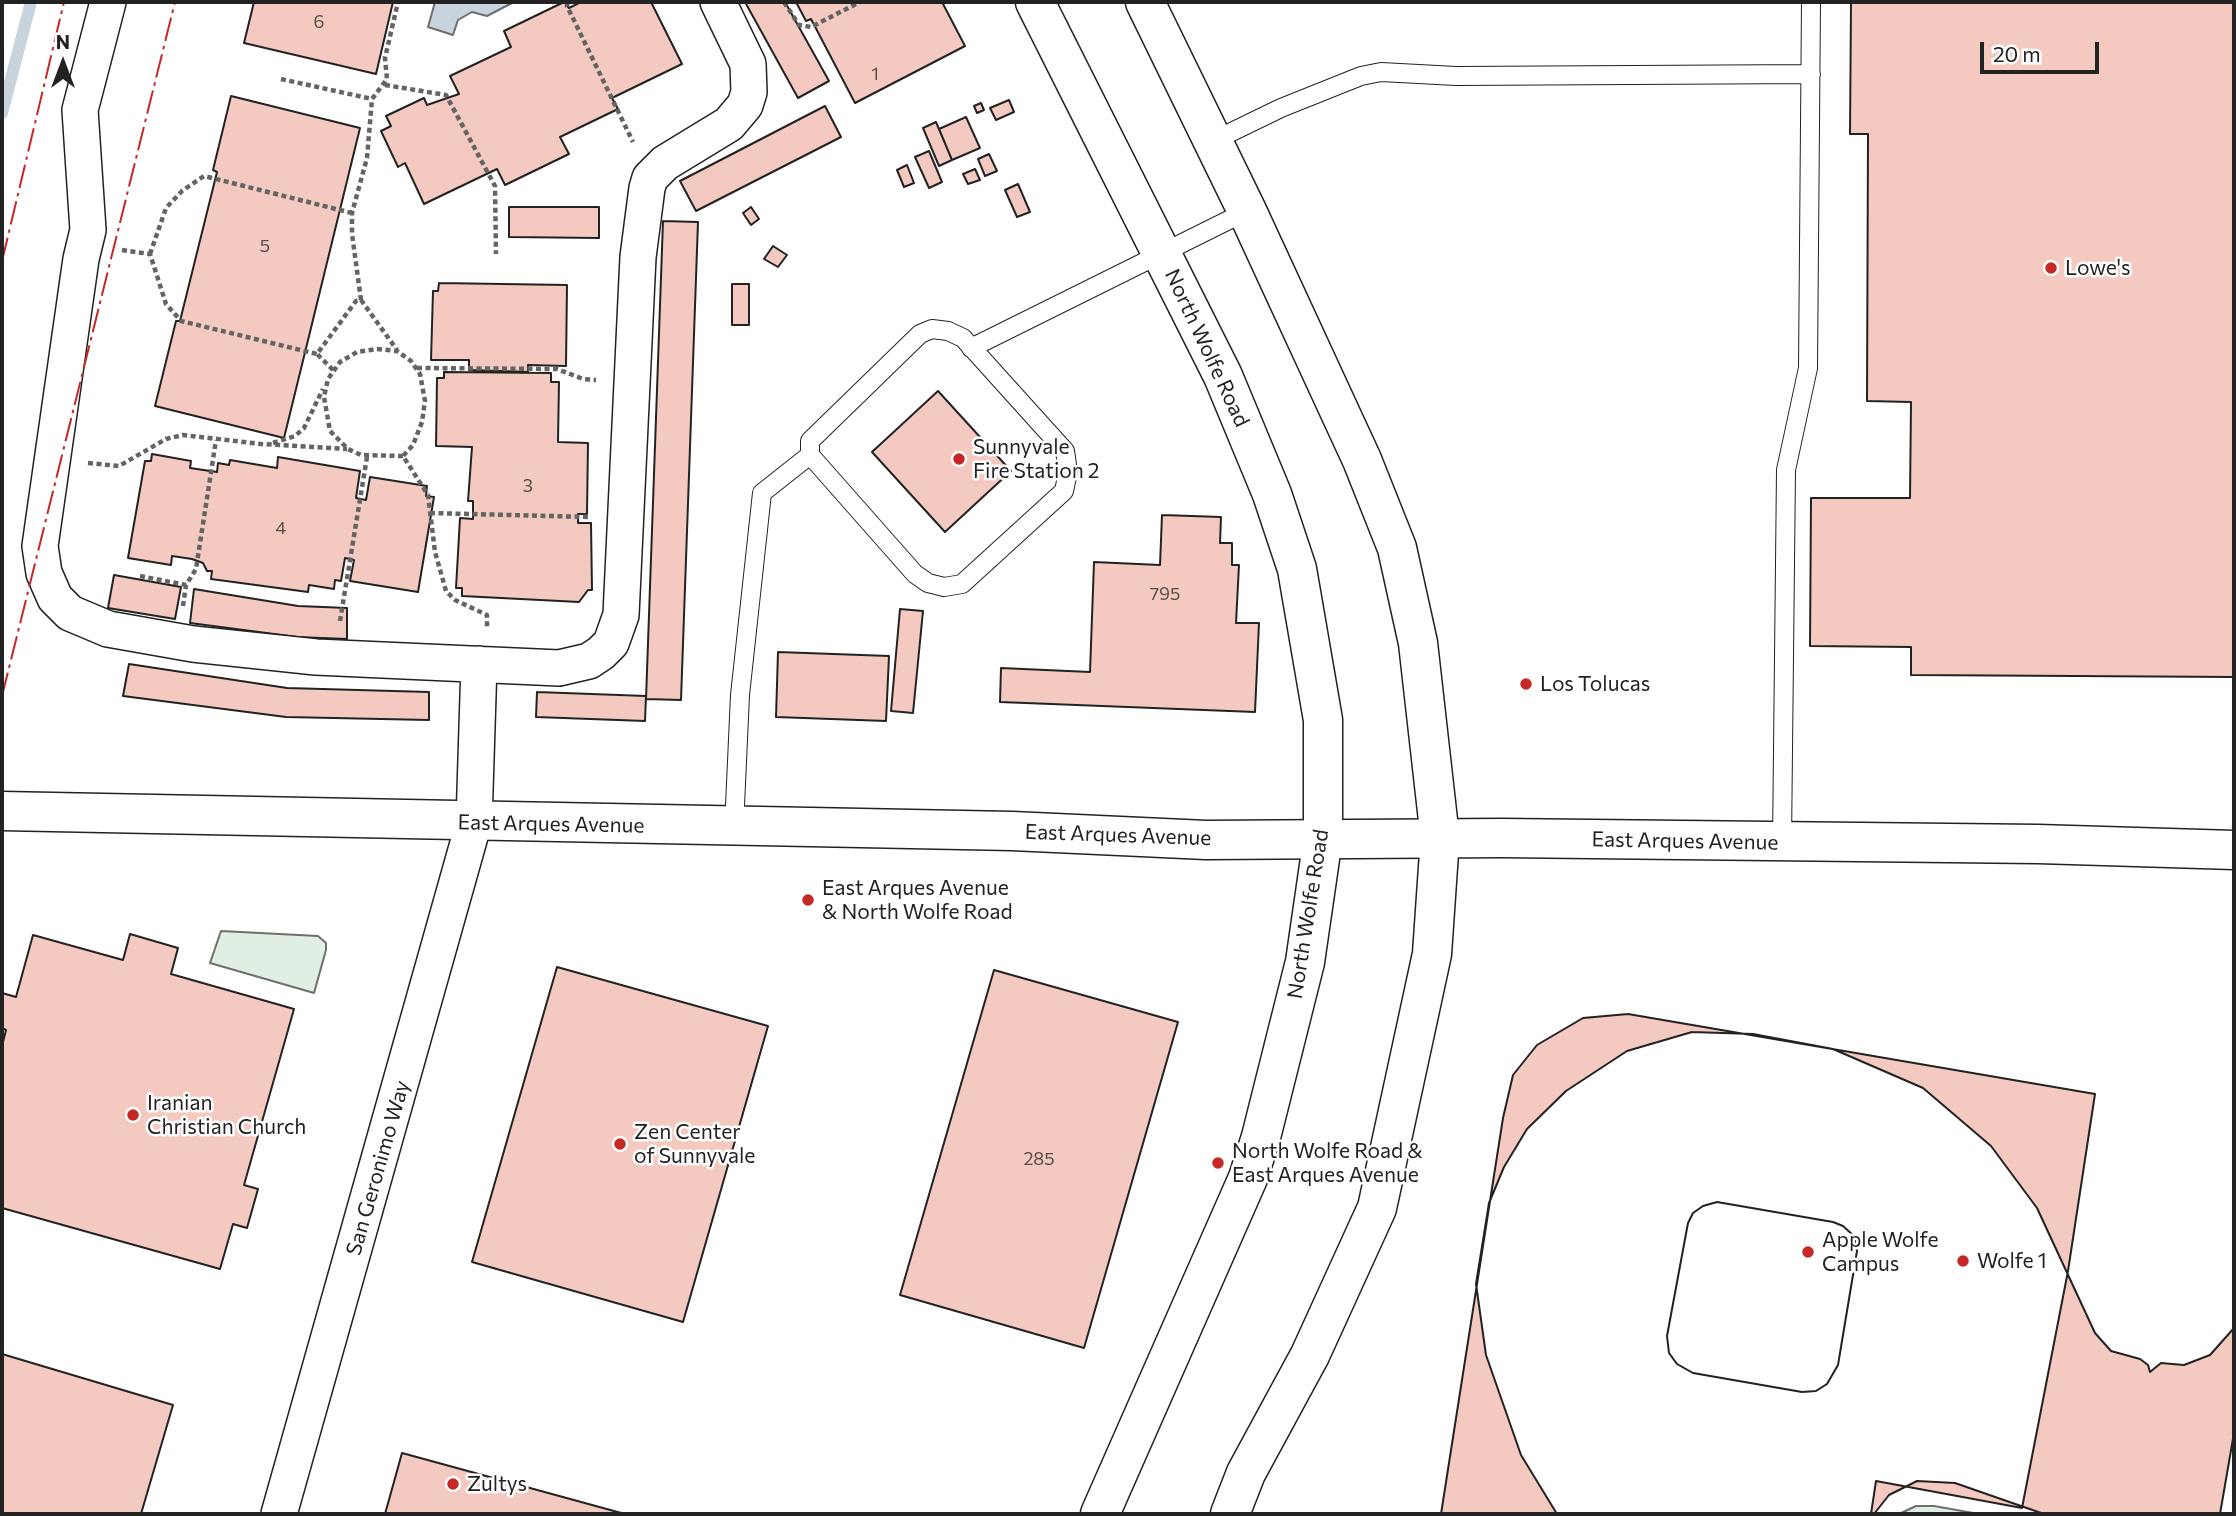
<!DOCTYPE html>
<html>
<head>
<meta charset="utf-8">
<style>
	body { margin:0 }
	#map { position:relative; width:2236px; height:1516px; overflow:hidden; background:#fff; font-family:Commissioner,sans-serif }
	canvas { display:block }
	.frame { position:absolute; inset:0; border:4px solid #222; pointer-events:none }
	.north { position:absolute; left:28px; top:28px; width:70px; height:70px; -webkit-text-stroke:5px #fff; paint-order:stroke; rotate:0deg; font-size:19px; font-weight:700; line-height:28px; text-align:center; color:#222 }
	.north::after { content:''; display:block; margin:auto; width:24px; height:32px; background:#222; clip-path:polygon(50% 0,100% 100%,50% 72%,0 100%) }
	.scale { position:absolute; left:1980px; top:42px; width:119px; height:32px; box-sizing:border-box; border:4px solid #222; border-top:0; padding-left:9px; font-size:21px; line-height:24px; white-space:nowrap; color:#222; -webkit-text-stroke:5px #fff; paint-order:stroke }
</style>
</head>
<body>
<div id="map">
<canvas width="2236" height="1516"></canvas>
<div class="frame"></div>
<div class="north">N</div>
<div class="scale">20 m</div>
</div>
<script>
const c = document.querySelector('canvas').getContext('2d');
c.lineJoin = 'round';
function paint(path, color) {
  c.fillStyle = color;
  c.fill(path, 'evenodd');
}
function toPath(rows) {
  const path = new Path2D();
  for (const r of rows) {
    path.moveTo(r[0], r[1]);
    for (let i = 2; i < r.length; i += 2) path.lineTo(r[i], r[i + 1]);
  }
  return path;
}
function trace(path, color, width, dash) {
  c.strokeStyle = color;
  c.lineWidth = width;
  c.lineCap = dash ? 'butt' : 'round';
  c.setLineDash(dash || []);
  c.stroke(path);
}
function label(font, color, halo, rows, align = 'center') {
  c.font = font + ' Commissioner,sans-serif';
  c.lineWidth = 5;
  c.setLineDash([]);
  c.textBaseline = 'middle';
  c.strokeStyle = halo;
  c.fillStyle = color;
  for (const [text, x, y, turn = 0] of rows) {
    c.save();
    c.translate(x, y);
    c.rotate((+turn || 0) * Math.PI / 180);
    c.textAlign = isNaN(turn) ? turn : align;
    if (halo) c.strokeText(text, 0, 0);
    c.fillText(text, 0, 0);
    c.restore();
  }
}
const green = toPath([
	[221,931,318,936,326,943,326,950,314,993,210,963,221,931],
	[1916,1506,1934,1506,1979,1514,1899,1514,1916,1506]
]);
paint(green, '#e0efe3');
trace(green, '#6f6f6f', 2);
const water = toPath([
	[435,2,514,2,487,16,472,12,458,20,453,35,428,27,435,2]
]);
paint(water, '#c7d3dd');
trace(water, '#6f6f6f', 2);
trace(toPath([
	[2,113,31,2]
]), '#c7d3dd', 12);
const building = toPath([
	[254,2,393,2,376,74,244,43,254,2],
	[564,2,569,8,581,2,651,2,682,64,612,98,618,109,560,137,569,154,505,185,497,169,424,204,405,163,398,167,381,131,391,126,386,116,424,98,427,105,459,94,450,76,511,47,504,31,564,2],
	[745,2,785,2,829,81,798,98,745,2],
	[796,2,942,2,965,46,855,103,811,19,806,21,796,2],
	[1851,2,2234,2,2234,677,1911,675,1911,647,1810,646,1811,498,1910,498,1911,402,1867,401,1868,134,1850,134,1851,2],
	[231,96,360,128,284,438,155,406,176,321,180,321,217,172,213,170,231,96],
	[1009,100,1014,112,996,120,990,108,1009,100],
	[981,103,984,110,977,113,974,106,981,103],
	[825,106,841,137,696,211,680,181,825,106],
	[966,117,980,148,952,160,939,129,966,117],
	[936,122,952,160,939,166,923,128,936,122],
	[929,151,942,182,929,188,915,157,929,151],
	[989,154,997,171,985,176,978,159,989,154],
	[907,165,914,183,904,187,897,170,907,165],
	[975,169,980,180,968,184,963,174,975,169],
	[1018,184,1030,212,1017,217,1005,190,1018,184],
	[509,207,599,207,599,238,509,237,509,207],
	[751,207,759,219,751,225,743,213,751,207],
	[663,221,698,222,681,700,646,699,663,221],
	[773,246,787,255,778,267,764,259,773,246],
	[439,283,567,285,566,366,528,365,528,372,469,370,469,360,431,360,433,291,438,291,439,283],
	[732,284,749,284,749,325,732,325,732,284],
	[444,372,551,373,551,382,559,382,558,442,588,443,587,514,578,514,578,523,591,523,592,590,588,590,579,602,462,596,462,588,456,588,460,518,473,519,473,501,468,501,472,447,436,446,437,378,444,378,444,372],
	[938,391,1011,471,945,532,872,452,938,391],
	[152,454,191,461,190,468,217,472,218,463,229,465,230,460,277,468,278,457,360,471,356,498,366,500,370,477,427,486,426,496,434,497,418,592,350,581,354,560,345,558,341,581,335,580,334,589,309,585,308,592,211,579,212,571,207,571,203,563,192,559,172,556,171,565,128,558,145,461,151,461,152,454],
	[1162,515,1221,517,1220,543,1232,543,1232,565,1239,565,1236,623,1259,623,1255,712,1000,702,1001,668,1090,672,1094,562,1160,565,1162,515],
	[114,575,181,587,175,619,108,608,114,575],
	[194,589,298,606,347,608,347,639,297,637,190,623,194,589],
	[900,609,923,611,913,713,891,711,900,609],
	[778,652,889,656,886,721,776,717,778,652],
	[129,664,287,688,429,692,429,720,286,717,123,696,129,664],
	[537,692,646,696,645,721,536,717,537,692],
	[130,934,178,948,171,974,294,1009,244,1185,258,1189,247,1228,233,1224,220,1269,2,1208,2,1046,6,1030,2,1028,2,993,16,997,33,935,123,960,130,934],
	[557,967,768,1026,683,1322,472,1262,557,967],
	[994,970,1178,1022,1084,1348,900,1295,994,970],
	[1628,1014,2095,1094,2068,1271,2022,1508,1876,1481,1871,1514,1441,1514,1503,1118,1513,1075,1537,1045,1583,1018,1628,1014],
	[1717,1202,1833,1222,1843,1226,1854,1236,1857,1251,1838,1365,1827,1384,1816,1391,1802,1392,1693,1373,1677,1364,1669,1353,1667,1336,1688,1223,1693,1213,1703,1206,1717,1202],
	[1692,1032,1753,1034,1833,1049,1923,1088,1991,1146,2037,1208,2095,1333,2111,1351,2140,1359,2148,1365,2150,1372,2161,1363,2184,1365,2210,1355,2234,1328,2234,1514,2044,1514,1955,1483,1917,1481,1889,1495,1874,1514,1557,1514,1521,1455,1486,1355,1476,1284,1489,1203,1504,1167,1527,1129,1566,1091,1627,1051,1692,1032],
	[1717,1202,1833,1222,1843,1226,1854,1236,1857,1251,1838,1365,1827,1384,1816,1391,1802,1392,1693,1373,1677,1364,1669,1353,1667,1336,1688,1223,1693,1213,1703,1206,1717,1202],
	[2,1354,173,1405,141,1514,2,1514,2,1354],
	[2234,1433,2234,1514,2220,1514,2234,1433],
	[402,1453,625,1514,385,1514,402,1453]
]);
paint(building, '#f3c9c0');
trace(building, '#222', 2);
const lane = toPath([
	[1213,141,1281,108,1361,76,1381,72,1456,76,1811,74],
	[971,348,1247,211],
	[734,828,740,695,762,493,810,455,810,441,920,334,932,329,948,331,963,338,1065,451,1068,472,1064,491,962,584,944,587,928,583,915,574,810,455],
	[1782,843,1786,470,1808,368,1811,2]
]);
const street = toPath([
	[108,2,80,110,88,230,81,259,40,546,44,573,55,598,70,613,108,629,193,644,316,657,559,668,589,661,601,653,611,643,621,615,638,257,647,188,650,178,665,163,729,124,745,105,749,92,748,64,718,2],
	[279,1514,474,822,479,664]
]);
const secondary = toPath([
	[1035,2,1223,376,1272,494,1297,569,1323,720,1323,838,1305,962,1261,1137,1248,1178,1100,1514],
	[1145,2,1247,211,1362,460,1397,548,1418,643,1440,838,1432,954,1377,1208,1310,1355,1246,1473,1230,1514]
]);
const primary = toPath([
	[2,811,1012,831,1206,840,1502,838,2038,844,2234,850]
]);
trace(lane, '#222', 20);
trace(street, '#222', 38);
trace(secondary, '#222', 41);
trace(primary, '#222', 41);
trace(toPath([
	[568,2,567,6,633,142],
	[784,2,799,25,811,27,860,2],
	[281,79,372,99],
	[385,85,446,95,495,186,496,254],
	[122,250,150,254,166,304,181,321,317,354],
	[150,254,166,208,182,191,204,176,352,213],
	[361,300,352,234,352,213,367,158,372,99,387,79,385,58,398,2],
	[417,368,557,369,583,379,596,380],
	[333,370,317,354,356,301,361,300,397,350],
	[273,443,295,436,304,428,323,389],
	[403,456,361,455,348,449,330,431,324,397,328,379,340,362,357,352,377,349,397,351,411,361,420,374,425,401,422,422,413,445,403,456,428,495,435,552,446,591,455,600,487,615,487,629],
	[88,463,119,466,166,439,183,435,261,444,347,449],
	[430,513,590,517],
	[140,576,186,585],
	[183,606,186,585,196,569,216,440],
	[340,621,367,457]
]), '#646464', 4.5, [5, 3.5]);
trace(lane, '#fff', 18);
trace(street, '#fff', 35);
trace(secondary, '#fff', 38);
trace(primary, '#fff', 38);
trace(toPath([
	[2,261,64,2],
	[2,696,175,2]
]), '#c62828', 2, [24, 5, 3.5, 5]);
for (const [x, y, r, color] of [
	[2051,268,7,"#c62828"],
	[959,459,7,"#c62828"],
	[1526,684,7,"#c62828"],
	[808,900,7,"#c62828"],
	[133,1115,7,"#c62828"],
	[620,1144,7,"#c62828"],
	[1218,1163,7,"#c62828"],
	[1808,1252,7,"#c62828"],
	[1963,1261,7,"#c62828"],
	[453,1484,7,"#c62828"]
]) {
  const dot = new Path2D();
  dot.arc(x, y, r, 0, 2 * Math.PI);
  c.fillStyle = color;
  c.fill(dot);
  trace(dot, '#fff', 2.5);
}
label('18px', '#564c4a', null, [
	["6",319,22],
	["1",875,74],
	["5",265,246],
	["3",528,486],
	["4",281,528],
	["795",1165,594],
	["285",1039,1159]
]);
label('21px', '#222', '#fff', [
	["Lowe's",2065,268],
	["Sunnyvale",973,447],
	["Fire Station 2",973,471],
	["Los Tolucas",1540,684],
	["East Arques Avenue",822,888],
	["& North Wolfe Road",822,912],
	["Iranian",147,1103],
	["Christian Church",147,1127],
	["Zen Center",634,1132],
	["of Sunnyvale",634,1156],
	["North Wolfe Road &",1232,1151],
	["East Arques Avenue",1232,1175],
	["Apple Wolfe",1822,1240],
	["Campus",1822,1264],
	["Wolfe 1",1977,1261],
	["Zultys",467,1484]
], 'left');
label('21px', '#222', '#fff', [
	["North Wolfe Road",1207,348,65],
	["East Arques Avenue",551,824,1],
	["East Arques Avenue",1118,835,2],
	["East Arques Avenue",1685,841,1],
	["North Wolfe Road",1308,914,-81],
	["San Geronimo Way",378,1168,-74]
]);
</script>
</body>
</html>
